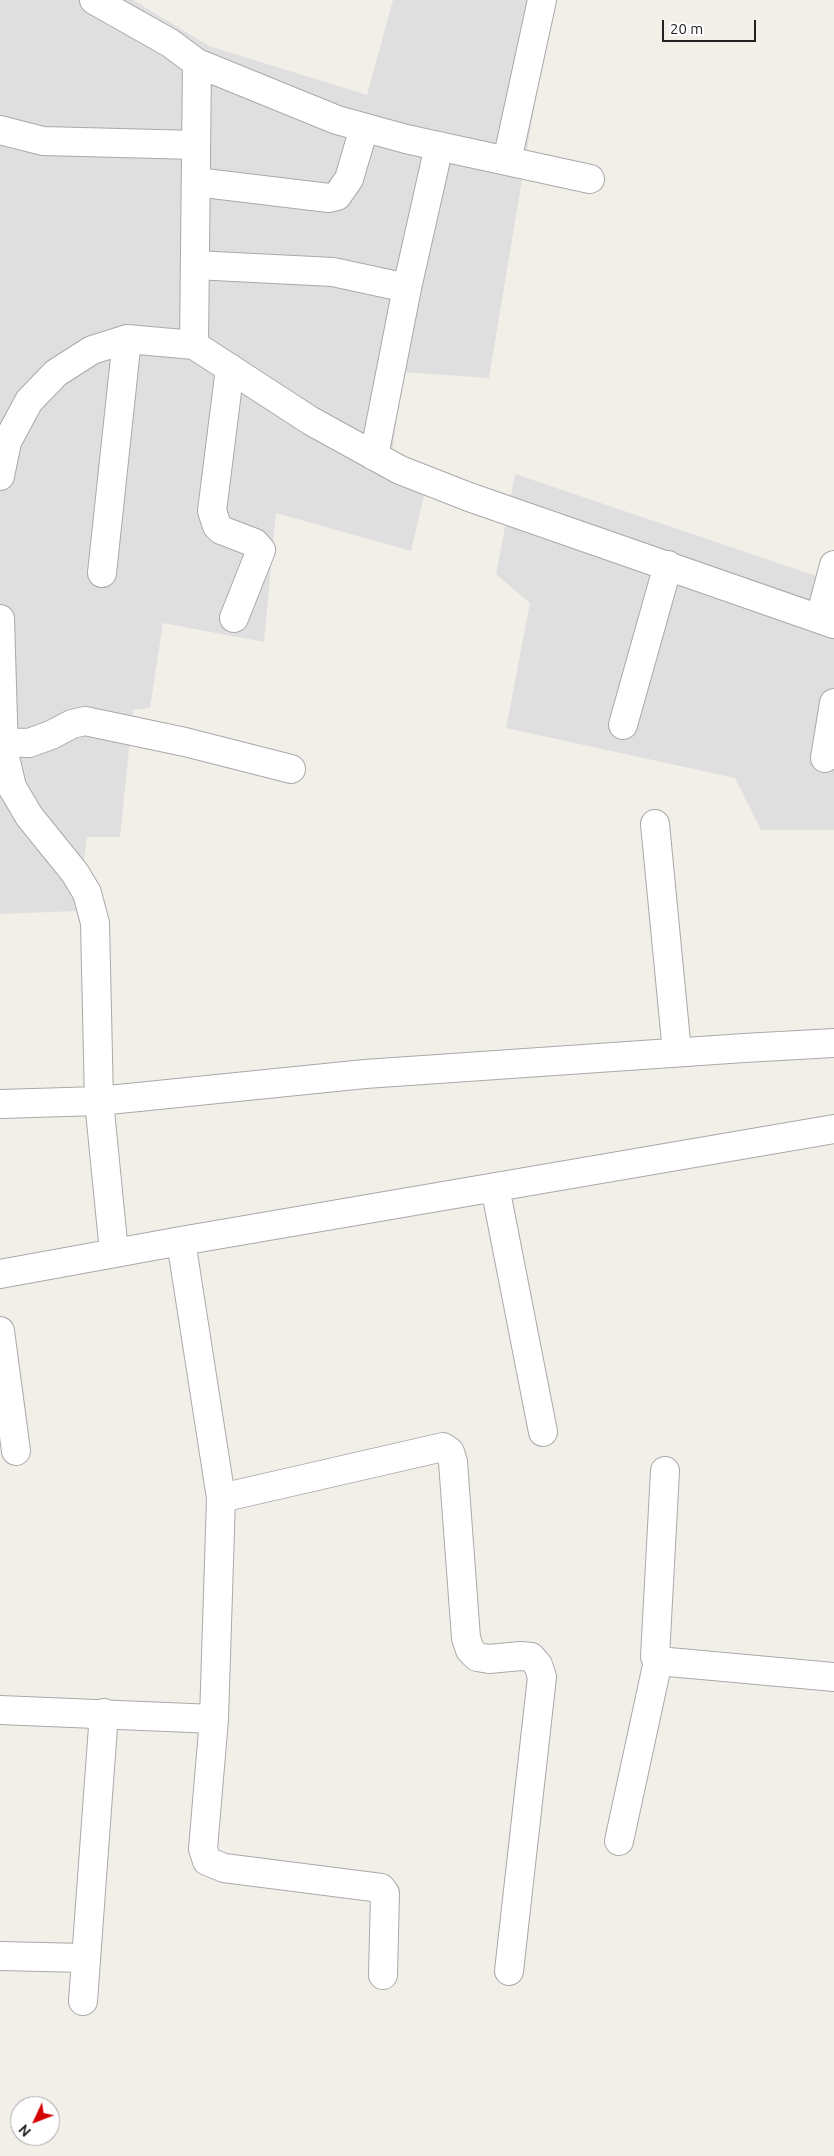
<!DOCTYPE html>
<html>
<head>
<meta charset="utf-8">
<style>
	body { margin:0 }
	#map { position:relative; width:834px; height:2156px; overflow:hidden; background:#f2efe9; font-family:Ubuntu,sans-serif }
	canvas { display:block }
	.north { position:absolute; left:10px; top:2096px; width:50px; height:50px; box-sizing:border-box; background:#fff; border:1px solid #a7a7a7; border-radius:50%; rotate:227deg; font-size:14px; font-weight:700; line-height:20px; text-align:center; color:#222 }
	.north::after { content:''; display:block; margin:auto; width:18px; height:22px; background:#d40000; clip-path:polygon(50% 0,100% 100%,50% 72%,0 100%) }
	.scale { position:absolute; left:662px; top:20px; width:94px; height:22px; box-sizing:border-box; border:2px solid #222; border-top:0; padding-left:6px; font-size:15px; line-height:18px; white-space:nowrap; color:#222; -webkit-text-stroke:4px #fff; paint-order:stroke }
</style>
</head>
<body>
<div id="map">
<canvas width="834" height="2156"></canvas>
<div class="north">N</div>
<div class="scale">20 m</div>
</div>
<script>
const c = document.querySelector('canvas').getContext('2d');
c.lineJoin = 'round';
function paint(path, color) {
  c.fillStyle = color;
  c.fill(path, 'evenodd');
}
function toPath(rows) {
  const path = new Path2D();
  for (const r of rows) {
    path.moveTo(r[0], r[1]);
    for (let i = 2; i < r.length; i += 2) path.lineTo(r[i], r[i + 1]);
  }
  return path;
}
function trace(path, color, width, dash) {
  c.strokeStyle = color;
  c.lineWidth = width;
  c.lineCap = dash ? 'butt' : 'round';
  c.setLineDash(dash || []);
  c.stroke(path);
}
paint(toPath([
	[0,0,133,0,209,46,367,95,393,0,552,0,489,378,403,372,392,455,429,474,411,551,276,513,264,642,163,623,150,708,133,710,120,837,87,837,77,911,0,914],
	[515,474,834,582,834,830,761,830,735,778,506,728,530,603,496,574]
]), '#e0dfdf');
const minor = toPath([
	[94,0,170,43,197,63,194,345,311,421,400,470,469,497,834,624],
	[197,63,337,120,406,139,590,179],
	[0,130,43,141,196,145],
	[507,161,542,0],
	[196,182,329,198,337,196,349,179,364,128],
	[195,265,333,272,407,288],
	[230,368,212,511,217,526,221,530,255,543,261,550,234,618],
	[374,456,407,288,439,146],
	[0,476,7,442,29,401,56,373,92,350,127,339,194,345],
	[102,573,127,339],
	[820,618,834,565],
	[0,619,4,753,12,787,29,816,75,873,87,893,95,923,99,1101,114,1252],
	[623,725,668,565],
	[3,742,29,743,51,735,72,724,85,721,185,742,291,769],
	[825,758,834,703],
	[655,824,677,1052],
	[0,1104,99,1101,365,1074,744,1048,834,1043],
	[495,1187,543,1432],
	[181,1241,221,1498],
	[0,1274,181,1241,834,1129],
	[0,1331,16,1451],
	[658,1661,834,1677],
	[0,1710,214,1719],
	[619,1841,658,1661,655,1657,665,1471],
	[0,1956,85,1958],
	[383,1975,385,1893,381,1888,224,1868,207,1861,203,1849,214,1719,221,1498,443,1447,450,1452,453,1462,466,1638,470,1650,477,1657,489,1659,521,1656,531,1657,538,1665,542,1677,509,1971],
	[83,2001,104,1713]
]);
trace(minor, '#a9a9a9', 30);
trace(minor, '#fff', 28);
</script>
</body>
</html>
